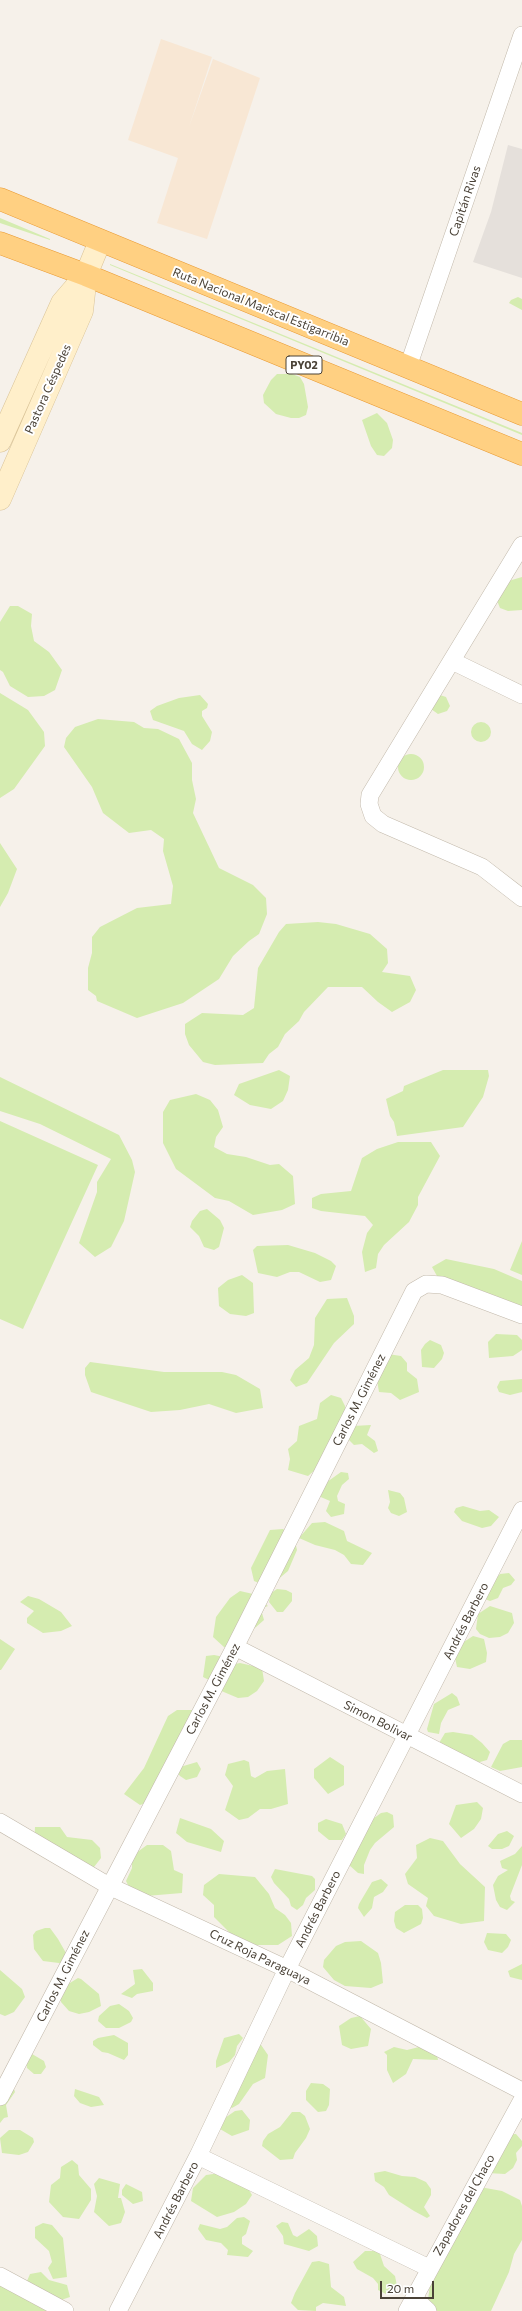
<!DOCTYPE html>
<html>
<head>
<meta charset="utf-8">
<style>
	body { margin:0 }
	#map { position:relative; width:522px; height:2311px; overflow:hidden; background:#f6f1ea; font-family:Commissioner,sans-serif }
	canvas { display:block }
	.scale { position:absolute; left:380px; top:2281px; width:54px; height:18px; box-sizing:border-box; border:2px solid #4a4237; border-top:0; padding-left:5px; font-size:12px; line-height:14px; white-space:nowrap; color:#4a4237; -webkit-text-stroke:3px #fff; paint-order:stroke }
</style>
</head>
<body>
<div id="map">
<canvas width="522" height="2311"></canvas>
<div class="scale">20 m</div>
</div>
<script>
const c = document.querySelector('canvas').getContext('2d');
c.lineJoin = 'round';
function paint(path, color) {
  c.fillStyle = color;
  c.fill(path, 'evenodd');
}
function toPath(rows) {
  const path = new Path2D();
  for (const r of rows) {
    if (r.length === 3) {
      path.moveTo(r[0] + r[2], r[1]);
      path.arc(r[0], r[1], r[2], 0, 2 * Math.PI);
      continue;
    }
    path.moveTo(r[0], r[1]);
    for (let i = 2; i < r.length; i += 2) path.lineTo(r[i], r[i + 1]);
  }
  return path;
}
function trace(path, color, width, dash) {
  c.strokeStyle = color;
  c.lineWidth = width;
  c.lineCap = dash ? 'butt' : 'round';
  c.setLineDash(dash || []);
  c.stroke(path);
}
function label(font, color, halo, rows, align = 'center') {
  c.font = font + ' Commissioner,sans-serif';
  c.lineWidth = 4;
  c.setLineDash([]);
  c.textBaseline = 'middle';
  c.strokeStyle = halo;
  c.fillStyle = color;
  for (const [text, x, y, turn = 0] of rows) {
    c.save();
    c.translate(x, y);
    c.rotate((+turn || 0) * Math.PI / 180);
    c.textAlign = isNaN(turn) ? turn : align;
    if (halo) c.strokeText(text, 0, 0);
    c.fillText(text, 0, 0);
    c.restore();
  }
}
paint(toPath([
	[161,39,212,57,189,127,213,59,260,78,207,239,157,223,178,158,128,140]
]), '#f8e7d4');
paint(toPath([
	[508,145,522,149,522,278,473,262,491,212]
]), '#e5e0db');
paint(toPath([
	[0,218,50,239,50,240,0,223],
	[110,264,522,433,522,435,110,265],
	[518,297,522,299,522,310,509,303,511,300],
	[277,374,292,374,300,377,304,384,308,407,306,415,299,418,291,418,276,414,264,403,263,395,271,380],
	[377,413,387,423,393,440,392,448,384,456,377,455,371,446,362,420],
	[522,577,522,610,508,611,500,608,496,598,505,582],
	[10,606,18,606,32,614,31,626,34,641,49,652,62,670,55,690,44,696,28,697,10,686,3,672,0,670,0,622],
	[0,693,28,710,44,732,45,746,14,789,0,798],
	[200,695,208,704,207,708,202,711,202,716,212,732,210,741,202,750,192,744,184,731,153,720,150,711,157,706,179,698],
	[440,695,446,697,450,706,447,711,438,714,431,709],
	[98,719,134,722,144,728,158,729,179,739,192,763,192,780,196,799,193,813,219,868,253,885,266,898,267,914,259,934,249,941,233,956,219,979,183,1003,137,1018,97,1001,96,996,88,990,88,968,92,953,92,937,100,927,137,908,171,904,173,886,163,851,164,839,151,830,129,833,103,813,92,787,64,747,66,738,75,727],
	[481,732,10],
	[411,767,13],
	[0,843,17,869,8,893,0,907],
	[318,922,336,924,370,934,387,949,388,963,382,972,410,976,416,990,410,1002,392,1012,378,1002,362,987,328,987,304,1012,299,1021,285,1034,278,1047,269,1054,263,1063,215,1065,203,1062,189,1045,185,1034,185,1024,202,1013,243,1015,254,1008,258,968,279,932,286,924],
	[279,1070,290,1076,288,1090,283,1101,271,1109,250,1105,234,1095,239,1084],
	[443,1070,488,1070,489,1076,483,1097,463,1127,397,1136,394,1122,390,1116,386,1099,403,1091,404,1086],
	[0,1077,119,1135,132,1160,135,1172,124,1221,111,1247,95,1257,79,1243,97,1192,97,1182,111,1159,40,1124,0,1111],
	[196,1094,210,1100,218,1110,223,1127,216,1137,214,1147,227,1154,246,1157,270,1165,279,1164,293,1176,295,1204,282,1210,253,1215,229,1201,215,1198,176,1169,163,1143,163,1112,170,1100],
	[0,1121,98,1165,23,1329,0,1319],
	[398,1142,431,1142,440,1156,418,1197,418,1205,409,1222,384,1245,378,1254,376,1268,365,1272,362,1252,367,1233,373,1225,365,1216,321,1211,312,1208,312,1198,321,1194,351,1191,362,1158,377,1149],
	[207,1209,220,1220,224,1228,219,1247,214,1250,204,1247,199,1236,190,1227,192,1221,200,1211],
	[522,1241,522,1275,510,1270],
	[288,1245,315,1253,331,1261,336,1266,331,1280,320,1282,299,1272,290,1272,277,1277,258,1273,253,1250,257,1246],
	[446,1259,494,1269,522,1281,522,1322,437,1276,432,1267],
	[242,1275,253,1283,254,1313,246,1316,230,1314,219,1306,218,1288,228,1280],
	[347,1298,354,1316,354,1324,334,1343,307,1383,296,1387,290,1380,295,1370,309,1358,314,1345,315,1318,327,1299],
	[496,1334,517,1335,522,1340,522,1350,513,1356,489,1358,488,1342],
	[430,1340,441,1345,444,1353,442,1359,434,1368,422,1367,421,1350,425,1344],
	[388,1354,401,1356,407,1363,407,1371,417,1379,419,1392,400,1400,391,1393,379,1392,377,1380],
	[90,1362,164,1372,222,1372,236,1375,260,1389,263,1408,236,1413,209,1404,180,1410,151,1412,91,1392,85,1375,85,1368],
	[522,1379,522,1392,510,1395,499,1392,497,1387,500,1381],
	[331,1395,341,1398,345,1406,346,1413,327,1453,321,1457,315,1470,308,1476,288,1470,290,1459,288,1449,297,1441,299,1426,317,1419,320,1403],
	[371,1425,367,1435,375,1441,378,1451,374,1453,362,1444,354,1445,348,1439,353,1426],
	[341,1472,348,1473,349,1479,342,1485,337,1496,338,1501,345,1504,344,1514,331,1517,326,1511,330,1501,316,1495,327,1482],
	[388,1490,400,1493,404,1498,407,1512,399,1516,391,1513,388,1508,390,1502],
	[463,1506,480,1511,489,1510,499,1517,491,1526,482,1528,462,1521,454,1512,456,1508],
	[325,1522,344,1531,347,1541,372,1553,363,1565,351,1564,344,1555,335,1550,315,1545,299,1538,312,1523],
	[283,1529,294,1537,297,1550,288,1571,269,1587,254,1581,251,1568,270,1530],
	[509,1573,515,1580,511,1585,503,1588,498,1598,490,1601,485,1599,495,1579,500,1574],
	[277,1589,286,1590,292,1593,292,1601,283,1612,277,1612,269,1602,271,1593],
	[240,1591,253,1594,268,1606,265,1607,262,1613,264,1620,256,1627,230,1648,224,1647,213,1637,216,1617,230,1598],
	[28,1596,39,1599,61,1612,72,1626,61,1631,43,1633,27,1623,27,1618,34,1611,20,1602],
	[490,1606,512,1613,514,1623,508,1633,500,1637,489,1638,480,1634,476,1629,478,1614],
	[473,1636,484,1639,487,1653,486,1662,470,1669,457,1667,453,1649],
	[0,1639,15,1649,1,1670,0,1670],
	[214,1655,224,1657,235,1664,240,1663,262,1668,264,1681,257,1691,248,1697,238,1698,219,1690,213,1682,203,1677,206,1656],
	[452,1693,457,1697,460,1705,448,1710,441,1723,439,1734,428,1732,427,1729,434,1704],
	[177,1710,200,1710,149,1802,140,1805,124,1794,144,1768,168,1716],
	[453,1732,472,1735,482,1743,490,1752,487,1760,473,1764,439,1743,445,1733],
	[510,1740,522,1740,522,1767,500,1771,491,1767,503,1744],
	[330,1757,344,1766,344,1785,328,1794,314,1778,314,1769],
	[244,1760,249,1762,251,1776,255,1778,267,1771,285,1769,288,1804,271,1809,260,1809,248,1818,239,1820,225,1810,233,1786,225,1775,228,1764],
	[197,1762,201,1769,197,1777,186,1780,180,1776,176,1771,180,1767],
	[477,1802,483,1808,481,1819,474,1829,461,1838,449,1824,456,1805],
	[387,1812,393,1815,394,1827,375,1843,370,1850,364,1865,364,1874,358,1873,349,1865,366,1824,381,1813],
	[180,1818,211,1829,224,1841,221,1852,187,1842,176,1833],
	[326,1819,342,1824,346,1834,342,1840,329,1840,318,1831,318,1823],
	[35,1827,60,1827,67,1837,92,1840,100,1848,101,1858,94,1867,74,1870,45,1858,38,1854,34,1845],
	[507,1831,514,1836,509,1846,502,1849,492,1849,488,1846,498,1834],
	[522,1835,522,1865,510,1896,511,1900,515,1902,507,1910,500,1907,496,1900,493,1885,498,1876,508,1870,502,1868,500,1861,515,1854,522,1846],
	[430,1838,443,1841,460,1864,485,1887,484,1921,461,1924,434,1916,426,1906,428,1898,408,1884,405,1874,417,1858,416,1845],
	[147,1845,163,1845,171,1851,174,1870,183,1874,182,1893,146,1896,129,1887,126,1881,132,1868,132,1856],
	[275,1869,312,1876,315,1879,315,1890,306,1898,303,1905,297,1910,291,1906,289,1899,274,1883,271,1877],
	[219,1874,255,1877,269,1894,275,1908,285,1915,291,1923,292,1936,278,1945,256,1945,230,1933,214,1917,214,1905,203,1895,204,1885],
	[381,1879,388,1885,383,1892,374,1897,372,1908,364,1917,358,1908,359,1904,372,1882],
	[405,1905,418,1905,422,1909,423,1918,421,1924,404,1933,396,1928,394,1921,395,1912],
	[45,1928,50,1928,58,1939,66,1953,67,1964,43,1961,34,1949,33,1935,36,1931],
	[487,1933,506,1934,511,1940,508,1947,502,1953,488,1950,484,1942],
	[361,1941,378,1953,381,1963,383,1983,371,1988,345,1986,334,1980,323,1967,324,1960,336,1946,345,1942],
	[522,1964,522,1980,510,1977,508,1971],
	[142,1969,153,1983,153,1991,137,1994,132,1998,121,1994,135,1984,133,1970],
	[0,1970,22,1989,25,1997,14,2012,5,2016,0,2014],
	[78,1978,81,1979,99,1994,101,2006,89,2012,79,2014,69,2011,61,2002,60,1989],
	[119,2004,129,2011,133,2018,131,2022,119,2028,106,2028,98,2021,99,2016,110,2006],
	[360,2016,371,2029,368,2046,351,2049,342,2045,339,2026,351,2018],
	[239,2034,243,2038,237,2046,235,2055,229,2062,216,2068,216,2061,224,2038],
	[114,2035,128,2043,128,2055,124,2060,108,2053,102,2052,93,2045,93,2041,98,2038],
	[259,2042,268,2055,265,2078,253,2084,239,2104,232,2108,225,2105],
	[394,2047,407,2050,419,2047,433,2049,436,2050,438,2060,413,2059,406,2074,393,2083,387,2070,387,2055,384,2052],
	[32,2054,44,2061,46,2067,41,2074,34,2074,27,2068,26,2061],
	[311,2083,323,2084,330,2089,329,2105,326,2111,318,2112,306,2100,306,2091],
	[13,2086,15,2092,6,2105,8,2117,4,2118,0,2123,0,2087],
	[75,2089,99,2097,104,2105,91,2107,80,2103,74,2096],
	[242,2110,250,2120,249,2130,232,2136,220,2129,219,2122,235,2111],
	[292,2112,300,2112,305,2116,310,2129,306,2138,295,2153,293,2159,280,2160,262,2146,263,2141,268,2134,280,2127],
	[9,2130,20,2130,33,2138,34,2142,28,2152,19,2155,2,2153,0,2138],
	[516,2134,522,2141,522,2146,516,2153,517,2160,513,2168,505,2174,487,2173,501,2135],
	[72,2160,78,2165,79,2175,91,2189,91,2200,79,2219,63,2217,49,2202,51,2185,60,2178,61,2167],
	[385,2171,402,2176,415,2177,426,2182,431,2189,431,2195,424,2207,430,2216,427,2218,414,2211,389,2195,384,2187,375,2181,374,2173],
	[228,2172,243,2180,252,2195,246,2204,234,2212,217,2217,191,2201,193,2188,206,2175],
	[99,2178,120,2184,118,2198,121,2198,125,2212,121,2223,109,2226,94,2212,97,2196,94,2184],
	[126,2184,142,2192,143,2201,133,2204,122,2195,122,2190],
	[480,2187,502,2191,520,2200,522,2206,522,2240,514,2254,509,2272,491,2311,428,2311,427,2308,430,2284],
	[244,2217,250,2221,246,2234,242,2237,242,2244,253,2251,248,2257,227,2255,228,2250,221,2243,206,2240,198,2229,200,2224,220,2229,227,2227,237,2218],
	[282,2222,288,2223,293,2235,297,2237,309,2229,317,2236,318,2246,309,2251,284,2244,283,2236,276,2226],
	[43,2223,52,2225,63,2238,67,2277,53,2279,48,2268,52,2262,49,2251,35,2238,35,2227],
	[365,2251,379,2251,384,2266,395,2276,397,2286,394,2293,386,2294,378,2290,378,2284,373,2278,357,2269,353,2262],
	[319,2261,329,2264,331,2287,344,2297,346,2306,323,2303,316,2307,316,2311,298,2310,291,2303,295,2293,312,2262],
	[41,2272,49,2280,67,2285,70,2297,61,2300,27,2281,30,2274],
	[0,2283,55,2311,0,2311]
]), '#d5ecb0');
const minor = toPath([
	[408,367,522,35],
	[522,545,370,795,369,804,373,816,383,824,482,867,522,898],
	[452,661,522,695],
	[235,1647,522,1794],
	[0,1822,109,1886,287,1969,522,2091],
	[0,2097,235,1647,414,1291,426,1284,442,1285,522,1315],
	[198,2156,429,2268],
	[0,2276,65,2311],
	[414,2298,428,2311],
	[118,2311,198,2156,287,1969,522,1510],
	[407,2311,522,2100]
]);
const secondary = toPath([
	[0,441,62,303,86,275,100,241],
	[0,499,82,311,86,275]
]);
const trunk = toPath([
	[0,199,522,414],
	[0,243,86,275,522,454]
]);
trace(minor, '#c2b9ab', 18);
trace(secondary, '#d9c397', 23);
trace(trunk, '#e89932', 23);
trace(minor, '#fff', 17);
trace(secondary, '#ffefca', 22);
trace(trunk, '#ffd082', 22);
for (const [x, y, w] of [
	[304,365,36]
]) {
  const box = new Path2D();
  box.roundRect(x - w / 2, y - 9, w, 18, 3);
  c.fillStyle = '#fff';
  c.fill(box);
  trace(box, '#4a4237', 1);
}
label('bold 11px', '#4a4237', null, [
	["PY02",304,365]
]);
label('12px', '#4a4237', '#fff', [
	["Capitán Rivas",465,201,-71],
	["Ruta Nacional Mariscal Estigarribia",261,307,22],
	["Pastora Céspedes",48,389,-66],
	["Carlos M. Giménez",359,1400,-63],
	["Andrés Barbero",466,1621,-63],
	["Carlos M. Giménez",213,1689,-62],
	["Simon Bolivar",378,1721,27],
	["Andrés Barbero",318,1909,-63],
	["Cruz Roja Paraguaya",260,1957,26],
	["Carlos M. Giménez",63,1976,-63],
	["Andrés Barbero",176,2200,-63],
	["Zapadores del Chaco",464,2205,-61]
]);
</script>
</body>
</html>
